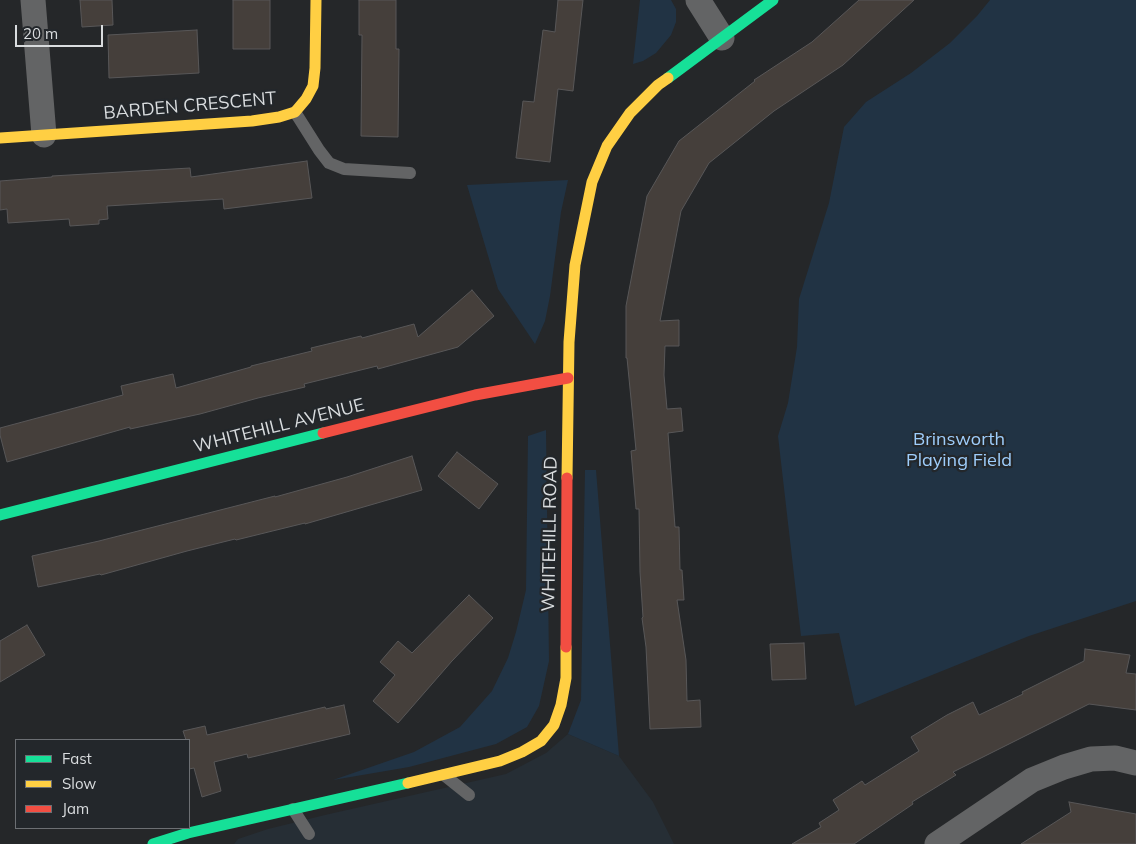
<!DOCTYPE html>
<html>
<head>
<meta charset="utf-8">
<style>
	body { margin:0 }
	#map { position:relative; width:1136px; height:844px; overflow:hidden; background:#252729; font-family:Mulish,sans-serif }
	canvas { display:block }
	.legend { position:absolute; left:15px; top:739px; width:175px; height:90px; box-sizing:border-box; background:#23272b; border:1px solid #6c6f73; margin:0; padding:6px 9px; list-style:none; font-size:15px; color:#d9dcde }
	.legend li { display:flex; align-items:center; gap:10px; height:25px }
	.legend b { width:25px; border:1px solid #6c6f73 }
	.scale { position:absolute; left:15px; top:25px; width:88px; height:22px; box-sizing:border-box; border:2px solid #d9dcde; border-top:0; padding-left:6px; font-size:15px; line-height:18px; white-space:nowrap; color:#d9dcde; -webkit-text-stroke:4px #23272b; paint-order:stroke }
</style>
</head>
<body>
<div id="map">
<canvas width="1136" height="844"></canvas>
<ul class="legend">
<li><b style="height:6px;background:#16e098"></b>Fast</li>
<li><b style="height:6px;background:#ffcf43"></b>Slow</li>
<li><b style="height:6px;background:#f24e42"></b>Jam</li>
</ul>
<div class="scale">20 m</div>
</div>
<script>
const c = document.querySelector('canvas').getContext('2d');
c.lineJoin = 'round';
function paint(path, color) {
  c.fillStyle = color;
  c.fill(path, 'evenodd');
}
function toPath(rows) {
  const path = new Path2D();
  for (const r of rows) {
    path.moveTo(r[0], r[1]);
    for (let i = 2; i < r.length; i += 2) path.lineTo(r[i], r[i + 1]);
  }
  return path;
}
function trace(path, color, width, dash) {
  c.strokeStyle = color;
  c.lineWidth = width;
  c.lineCap = dash ? 'butt' : 'round';
  c.setLineDash(dash || []);
  c.stroke(path);
}
function label(font, color, halo, rows, align = 'center') {
  c.font = font + ' Mulish,sans-serif';
  c.lineWidth = 4.5;
  c.setLineDash([]);
  c.textBaseline = 'middle';
  c.strokeStyle = halo;
  c.fillStyle = color;
  for (const [text, x, y, turn = 0] of rows) {
    c.save();
    c.translate(x, y);
    c.rotate((+turn || 0) * Math.PI / 180);
    c.textAlign = isNaN(turn) ? turn : align;
    if (halo) c.strokeText(text, 0, 0);
    c.fillText(text, 0, 0);
    c.restore();
  }
}
paint(toPath([
	[568,734,619,756,653,802,674,844,234,844,238,839,268,829,325,815,506,774,546,753]
]), '#262e35');
paint(toPath([
	[640,0,671,0,676,9,676,22,671,35,656,53,643,61,633,64],
	[990,0,1136,0,1136,601,1029,636,855,706,839,633,801,636,778,436,788,403,797,347,799,299,829,203,844,127,866,102,911,73,950,43,977,16],
	[568,180,561,212,550,296,545,321,535,344,498,289,467,185],
	[546,430,549,661,539,706,527,727,496,744,409,767,333,780,414,752,460,727,492,691,508,658,516,632,526,590,528,436],
	[585,470,596,470,619,756,568,734,581,700]
]), '#213344');
const building = toPath([
	[80,0,112,0,113,25,82,27,80,0],
	[233,0,270,0,270,49,233,49,233,0],
	[359,0,396,0,396,49,399,49,398,137,361,136,362,35,359,35,359,0],
	[558,0,583,0,573,91,558,89,550,162,516,158,523,101,534,102,543,30,555,32,558,0],
	[859,0,914,0,843,65,774,111,709,163,681,211,660,321,679,320,679,346,665,346,664,375,667,409,681,408,683,431,668,433,675,527,679,527,680,570,682,570,684,600,677,600,686,660,687,701,700,700,701,727,650,729,646,647,642,618,643,617,640,572,639,509,636,509,631,451,636,450,627,358,626,358,626,306,647,196,679,141,755,81,754,80,812,42,859,0],
	[197,30,199,73,109,78,108,35,197,30],
	[307,161,312,198,224,209,223,199,107,206,108,219,99,220,99,224,70,226,69,219,8,223,7,209,0,210,0,181,52,177,52,176,190,168,191,177,307,161],
	[472,290,494,316,458,347,378,369,377,366,304,384,305,387,258,398,200,414,130,429,130,427,7,462,0,435,0,428,123,395,121,386,173,374,176,388,251,367,251,366,312,351,311,348,361,336,362,338,414,324,418,337,472,290],
	[457,452,498,484,479,509,438,476,457,452],
	[412,456,422,490,305,524,305,523,236,540,235,539,187,551,101,575,100,574,38,587,32,556,99,541,275,496,275,497,347,477,412,456],
	[469,595,493,618,452,661,398,723,373,701,395,675,380,662,398,641,412,653,469,595],
	[27,625,45,655,0,682,0,641,27,625],
	[804,643,806,679,772,680,770,644,804,643],
	[1085,649,1130,655,1126,673,1136,674,1136,710,1089,704,953,772,956,775,912,802,913,804,854,844,792,844,821,827,819,823,839,810,833,800,862,781,865,785,919,751,911,737,947,715,973,702,979,715,1023,694,1022,692,1084,661,1085,649],
	[344,705,350,734,248,758,247,754,214,762,221,791,202,797,194,768,189,769,189,740,186,740,183,731,205,726,207,735,325,707,326,709,344,705],
	[1069,802,1136,814,1136,844,1021,844,1071,812,1069,802]
]);
paint(building, '#453f3b');
trace(building, '#585758', 1);
trace(toPath([
	[295,112,319,150,329,163,344,169,410,173],
	[444,775,469,795],
	[293,809,309,834]
]), '#636465', 12);
trace(toPath([
	[33,0,44,135],
	[698,0,722,38],
	[937,844,1032,780,1064,767,1091,759,1115,758,1136,763]
]), '#636465', 25);
trace(toPath([
	[668,78,773,0],
	[0,515,323,433],
	[153,844,188,833,408,783]
]), '#16e098', 11);
trace(toPath([
	[0,138,252,121,279,117,295,112,306,99,313,86,315,68,316,0],
	[567,478,569,342,575,265,592,182,607,146,630,113,658,85,668,78],
	[408,783,500,761,522,752,541,741,554,725,561,705,566,678,566,647]
]), '#ffcf43', 11);
trace(toPath([
	[323,433,475,395,568,378],
	[566,647,567,478]
]), '#f24e42', 11);
label('18px', '#d9dcde', '#23272b', [
	["BARDEN CRESCENT",190,106,-5],
	["WHITEHILL AVENUE",279,426,-14],
	["WHITEHILL ROAD",550,534,-89]
]);
label('18px', '#9ecdfb', '#23272b', [
	["Brinsworth",959,440],
	["Playing Field",959,461]
]);
</script>
</body>
</html>
